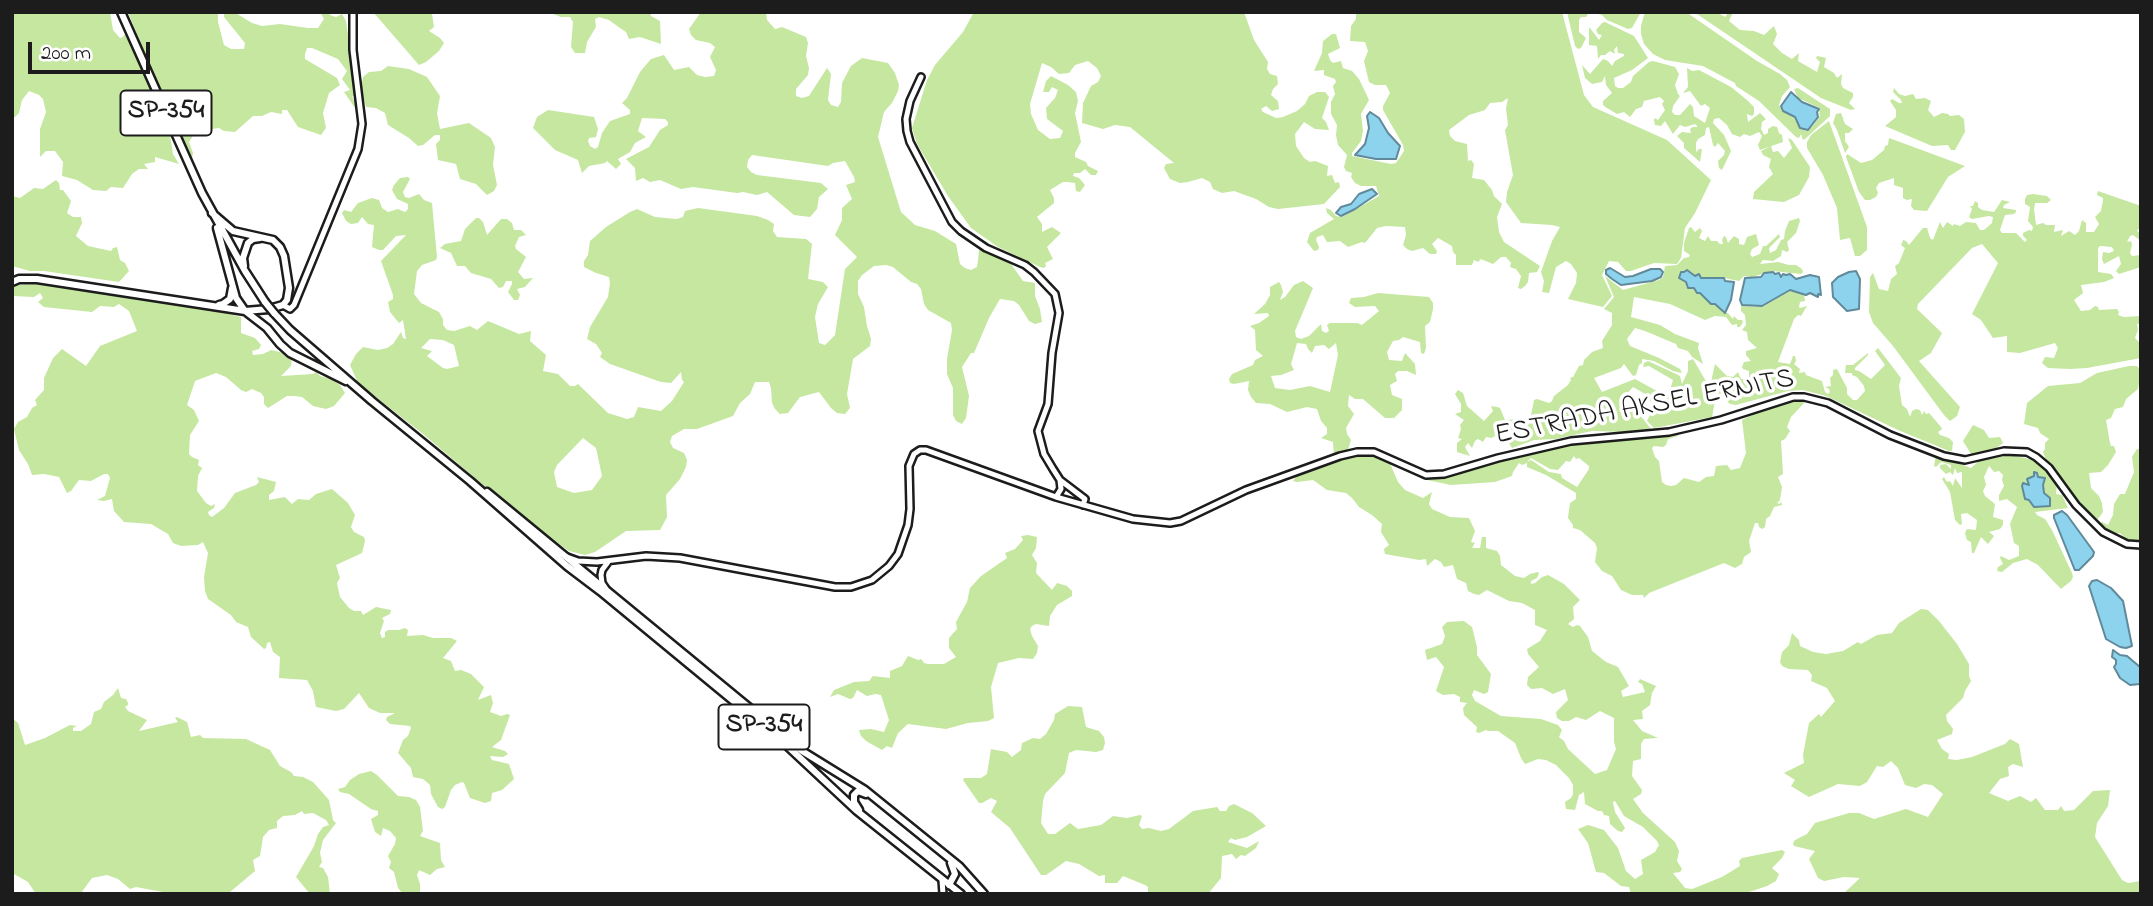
<!DOCTYPE html>
<html>
<head>
<meta charset="utf-8">
<style>
	body { margin:0 }
	#map { position:relative; width:2153px; height:906px; overflow:hidden; background:#fff; font-family:"Indie Flower",sans-serif }
	canvas { display:block }
	.frame { position:absolute; inset:0; border:14px solid #1c1c1c; pointer-events:none }
	.scale { position:absolute; left:28px; top:42px; width:122px; height:32px; box-sizing:border-box; border:4px solid #1c1c1c; border-top:0; padding-left:9px; font-size:21px; line-height:24px; white-space:nowrap; color:#1c1c1c; -webkit-text-stroke:5px #fff; paint-order:stroke }
</style>
</head>
<body>
<div id="map">
<canvas width="2153" height="906"></canvas>
<div class="frame"></div>
<div class="scale">200 m</div>
</div>
<script>
const c = document.querySelector('canvas').getContext('2d');
c.lineJoin = 'round';
function paint(path, color) {
  c.fillStyle = color;
  c.fill(path, 'evenodd');
}
function toPath(rows) {
  const path = new Path2D();
  for (const r of rows) {
    path.moveTo(r[0], r[1]);
    for (let i = 2; i < r.length; i += 2) path.lineTo(r[i], r[i + 1]);
  }
  return path;
}
function trace(path, color, width, dash) {
  c.strokeStyle = color;
  c.lineWidth = width;
  c.lineCap = dash ? 'butt' : 'round';
  c.setLineDash(dash || []);
  c.stroke(path);
}
function label(font, color, halo, rows, align = 'center') {
  c.font = font + ' "Indie Flower",sans-serif';
  c.lineWidth = 7;
  c.setLineDash([]);
  c.textBaseline = 'middle';
  c.strokeStyle = halo;
  c.fillStyle = color;
  for (const [text, x, y, turn = 0] of rows) {
    c.save();
    c.translate(x, y);
    c.rotate((+turn || 0) * Math.PI / 180);
    c.textAlign = isNaN(turn) ? turn : align;
    if (halo) c.strokeText(text, 0, 0);
    c.fillText(text, 0, 0);
    c.restore();
  }
}
paint(toPath([
	[12,12,110,12,113,30,120,38,123,37,126,33,127,34,135,49,169,129,173,154,179,164,155,157,155,162,144,164,148,169,139,169,132,174,123,188,111,187,106,191,93,190,77,180,62,176,63,162,55,151,46,151,40,157,40,129,46,112,43,99,39,95,29,91,22,100,19,113,15,117,12,117],
	[128,12,218,12,218,22,224,45,231,49,244,49,245,43,224,17,224,12,234,12,252,23,262,26,280,24,308,28,318,28,324,19,320,12,329,12,330,15,336,17,342,14,346,21,356,89,355,97,352,96,355,103,355,108,344,92,350,90,342,79,347,71,338,59,312,48,307,48,305,54,305,59,337,78,340,85,329,93,323,113,326,128,321,135,298,127,287,110,282,110,282,114,271,112,262,116,253,116,235,132,224,131,219,128,211,129,210,133,207,134,203,130,196,131,189,142,193,153,192,158,165,96,151,71],
	[373,12,427,12,432,14,434,27,429,31,440,38,444,43,439,51,426,62,419,65],
	[548,12,650,12,651,16,660,21,661,44,640,37,629,39,626,32,620,28,609,20,599,17,595,19,596,27,587,42,585,53,575,53,571,47,573,22,570,17,561,17],
	[701,12,766,12,767,20,775,29,782,27,806,37,808,43,806,56,809,68,808,75,796,89,796,96,802,98,809,96,827,68,831,74,828,100,831,105,838,107,841,102,842,83,851,66,862,58,888,63,895,73,899,85,898,91,892,103,884,112,878,137,901,212,915,225,935,231,956,244,960,264,965,268,971,270,977,267,980,244,998,256,1000,259,1011,264,1023,281,1035,283,1035,296,1040,309,1042,322,1035,324,1029,321,1019,305,1014,301,1000,299,989,318,974,353,971,353,962,367,969,396,966,418,962,424,956,421,953,415,953,388,947,374,947,359,952,330,951,323,928,310,924,304,921,289,917,284,911,282,893,267,886,265,874,266,862,275,858,281,858,294,864,307,867,326,871,339,870,346,853,359,847,394,850,408,845,414,837,413,831,408,819,392,800,397,788,413,780,414,775,409,772,403,771,388,769,382,755,382,750,394,740,403,733,416,697,429,684,429,672,436,670,442,673,448,684,453,687,460,686,467,680,479,666,495,667,517,660,530,626,531,595,552,585,555,569,551,526,521,423,434,358,383,350,365,356,354,363,347,378,350,387,348,393,344,401,332,403,338,406,339,403,320,399,323,390,312,388,302,393,299,393,295,381,261,406,235,396,236,383,250,379,250,372,247,374,225,368,224,362,217,358,223,351,224,346,221,342,213,344,210,351,212,358,203,372,198,379,200,382,208,388,212,398,209,405,212,408,209,408,204,397,199,392,190,394,185,400,178,408,177,410,179,403,192,405,197,409,198,419,194,424,200,432,203,437,257,436,260,422,265,417,271,414,294,421,303,439,312,443,319,443,325,447,330,454,331,470,326,477,330,488,321,519,334,531,331,530,341,546,355,543,371,558,374,570,386,575,386,578,384,608,413,627,419,634,417,638,407,661,411,672,401,684,382,682,380,681,372,671,383,661,382,610,364,600,357,602,353,596,344,587,339,590,327,608,297,610,283,609,277,596,273,584,267,584,261,588,255,590,241,606,227,630,212,637,209,655,217,677,219,683,217,685,211,698,208,757,216,768,220,774,224,773,231,777,237,806,239,812,244,808,279,823,282,828,287,818,304,815,317,819,343,825,345,835,335,845,269,857,257,835,235,842,220,842,208,852,199,846,185,855,182,854,177,845,161,833,163,828,166,752,155,748,160,747,167,751,172,757,175,821,183,828,189,819,197,817,209,810,217,794,215,767,192,757,195,743,192,737,193,693,187,681,189,660,180,650,182,643,178,636,181,635,168,626,159,649,147,660,130,668,125,668,122,665,119,642,118,638,131,646,137,635,143,630,152,618,159,621,164,616,169,607,161,605,163,589,166,582,173,578,160,555,150,533,128,537,117,548,110,594,117,598,129,596,137,589,138,588,141,590,146,595,149,598,147,602,133,610,121,630,114,630,110,622,103,627,98,640,72,651,59,664,55,674,70,689,67,697,75,705,77,714,76,716,70,710,57,715,47,710,43,696,40,691,35,689,29],
	[430,339,443,340,454,345,459,366,447,369,443,368,427,356,432,351,421,348],
	[583,438,596,448,602,476,592,490,574,493,557,487,554,472,557,465],
	[974,12,1244,12,1254,40,1268,62,1267,69,1270,74,1277,76,1278,84,1273,89,1271,95,1278,101,1279,109,1272,111,1266,106,1261,109,1263,112,1276,118,1283,117,1297,111,1305,104,1309,96,1317,92,1325,92,1329,97,1322,118,1326,122,1329,130,1315,129,1304,122,1295,134,1296,146,1304,158,1310,162,1315,161,1328,166,1327,176,1332,175,1335,183,1339,182,1340,187,1324,204,1278,209,1269,207,1256,199,1234,191,1222,193,1213,189,1210,182,1202,178,1188,182,1180,183,1170,179,1164,168,1166,164,1174,163,1130,127,1115,125,1103,129,1082,123,1083,103,1091,86,1098,82,1101,76,1097,68,1088,61,1075,65,1069,73,1059,74,1051,67,1042,63,1030,104,1031,114,1038,130,1050,139,1060,138,1063,131,1047,119,1046,108,1055,98,1058,90,1052,87,1049,92,1043,92,1046,81,1051,76,1068,85,1076,92,1078,101,1075,113,1081,142,1075,153,1075,157,1086,162,1088,166,1098,171,1096,175,1091,175,1085,169,1080,173,1074,173,1073,176,1079,178,1085,185,1080,192,1076,191,1075,183,1067,182,1063,182,1050,190,1054,198,1054,203,1037,217,1042,224,1042,232,1052,227,1061,233,1047,247,1053,259,1045,263,1046,266,1044,268,1040,267,998,247,971,228,948,196,933,171,917,144,912,128,927,80,935,65,963,32],
	[1356,12,1562,12,1584,95,1593,107,1667,140,1711,180,1695,213,1685,228,1681,258,1677,264,1654,263,1631,271,1626,271,1618,262,1609,261,1602,275,1612,296,1603,307,1568,299,1576,283,1577,273,1571,264,1566,261,1556,267,1549,293,1542,292,1544,281,1541,272,1552,241,1560,227,1552,225,1521,223,1506,202,1507,192,1513,175,1505,130,1508,125,1506,109,1508,98,1502,102,1490,103,1485,110,1469,115,1449,130,1450,136,1455,141,1467,144,1468,161,1471,160,1474,164,1472,178,1484,180,1492,190,1494,196,1502,204,1497,217,1499,232,1504,242,1540,266,1537,272,1529,273,1528,282,1525,286,1521,289,1518,288,1521,276,1516,269,1510,267,1511,263,1506,257,1501,257,1493,264,1481,259,1478,262,1474,260,1472,265,1456,265,1456,255,1453,252,1452,246,1438,238,1432,244,1437,251,1436,254,1430,254,1423,248,1412,251,1407,249,1403,245,1406,235,1405,227,1386,226,1377,228,1365,243,1362,242,1348,247,1340,241,1327,242,1323,235,1317,237,1316,240,1319,247,1318,250,1314,251,1307,242,1310,233,1334,219,1327,213,1326,208,1331,210,1336,216,1342,217,1379,196,1376,186,1361,186,1355,183,1351,177,1352,173,1346,171,1344,167,1347,155,1338,145,1336,135,1337,125,1331,114,1331,102,1335,94,1333,86,1336,82,1335,79,1324,75,1324,70,1314,71,1322,53,1323,41,1332,34,1336,34,1340,48,1328,54,1330,60,1333,63,1341,61,1343,68,1352,71,1359,79,1369,100,1361,114,1363,131,1361,141,1352,153,1352,156,1391,164,1396,163,1404,151,1403,145,1383,110,1383,106,1390,93,1386,85,1375,85,1369,82,1364,61,1368,51,1365,42,1350,41,1351,26,1356,19],
	[1567,12,1588,14,1586,17,1581,17,1579,20,1579,32,1586,38,1581,48,1578,49,1575,46],
	[1591,12,1641,12,1632,28,1628,29,1607,20,1602,15],
	[1645,12,1686,12,1757,61,1780,74,1787,80,1790,87,1782,96,1779,105,1783,111,1794,118,1800,129,1807,131,1812,127,1820,116,1819,111,1820,108,1798,98,1794,89,1798,88,1830,109,1830,116,1805,139,1803,140,1801,134,1799,138,1796,137,1759,101,1736,86,1735,83,1703,66,1665,60,1653,54,1644,44,1641,34,1641,26],
	[1694,12,1718,13,1725,17,1729,12,1733,12,1729,21,1740,30,1754,31,1764,35,1774,26,1777,34,1773,44,1782,53,1792,59,1799,53,1798,61,1817,72,1820,62,1816,58,1817,56,1822,57,1826,58,1824,67,1834,73,1837,78,1842,74,1841,84,1843,88,1853,93,1853,97,1849,103,1855,109,1851,110,1821,98],
	[1605,22,1634,36,1648,58,1632,70,1614,78,1615,86,1618,88,1623,88,1631,82,1633,76,1649,62,1653,61,1675,67,1679,74,1675,85,1678,94,1680,96,1673,106,1672,112,1675,115,1680,115,1690,104,1693,107,1694,116,1705,123,1710,108,1705,104,1701,106,1690,91,1683,93,1688,87,1687,68,1692,71,1699,70,1731,87,1747,100,1754,107,1754,114,1752,116,1747,114,1748,122,1760,113,1766,119,1762,122,1761,129,1764,135,1768,133,1768,129,1773,126,1777,127,1779,133,1782,135,1783,142,1760,150,1758,145,1762,136,1759,132,1750,136,1744,134,1740,137,1732,134,1727,125,1719,118,1714,119,1713,123,1724,135,1731,151,1722,170,1719,168,1718,161,1724,155,1725,151,1718,143,1715,147,1713,145,1709,127,1706,128,1705,135,1698,139,1696,143,1696,152,1699,149,1702,149,1700,162,1684,148,1684,143,1677,136,1682,132,1691,133,1690,129,1693,127,1698,127,1695,124,1685,127,1680,125,1673,134,1665,121,1661,126,1655,125,1654,120,1655,118,1658,120,1665,110,1662,104,1664,101,1660,97,1644,101,1642,107,1636,109,1630,117,1624,112,1617,114,1607,108,1603,105,1603,101,1612,93,1606,85,1605,76,1602,82,1592,84,1585,78,1582,65,1590,74,1603,59,1608,61,1612,66,1615,61,1624,56,1624,54,1618,53,1617,46,1614,50,1615,54,1610,51,1605,55,1601,55,1598,59,1597,46,1589,45,1589,28,1590,28,1599,40,1602,35,1598,34,1596,30,1602,23],
	[388,66,409,69,427,77,440,96,437,113,440,129,469,123,491,138,495,147,493,165,497,185,494,191,487,195,476,184,460,179,456,164,438,160,436,144,440,140,440,135,435,135,423,145,418,146,409,138,388,125,385,113,376,108,366,107,361,89,363,77,369,72,381,71],
	[1894,88,1899,94,1905,96,1913,94,1916,99,1925,98,1931,101,1928,110,1934,117,1942,113,1948,114,1950,116,1959,115,1964,119,1965,132,1955,150,1951,150,1948,145,1932,146,1885,126,1896,117,1896,110,1890,101,1892,99,1899,103,1902,103,1901,100,1893,92],
	[1841,113,1845,124,1853,129,1849,133,1845,133,1845,141,1849,147,1845,153,1837,130,1833,123,1836,114],
	[1829,121,1867,227,1867,250,1860,256,1855,256,1850,238,1840,240,1837,208,1823,175,1807,148,1807,142,1811,135],
	[1788,138,1792,140,1810,167,1809,177,1799,195,1784,202,1753,199,1754,192,1773,174,1769,167,1771,159,1763,155,1761,151,1771,146,1773,152,1778,151,1784,158,1792,148],
	[1889,138,1965,166,1948,177,1927,211,1914,210,1911,206,1912,199,1907,200,1903,198,1903,188,1894,185,1894,178,1879,183,1876,188,1878,193,1876,197,1870,200,1865,200,1859,192,1846,157,1847,154,1861,163,1872,160,1884,150,1885,146,1888,145],
	[56,180,59,183,60,190,63,190,71,201,67,213,73,217,81,217,82,223,76,236,88,246,111,251,113,248,117,247,120,260,125,263,129,271,119,282,44,271,30,271,12,266,12,196,20,198,34,188,43,189],
	[2098,191,2141,206,2141,226,2137,231,2141,234,2141,241,2133,235,2130,236,2127,242,2131,241,2132,245,2130,253,2132,256,2141,255,2141,267,2119,274,2116,271,2121,264,2119,256,2104,264,2102,259,2103,252,2109,253,2114,251,2112,247,2100,246,2098,248,2098,272,2111,274,2114,278,2104,282,2081,285,2083,293,2074,300,2081,311,2090,310,2095,306,2098,307,2099,310,2117,309,2119,312,2118,315,2124,317,2141,316,2141,323,2137,324,2138,330,2135,338,2141,344,2141,358,2087,368,2070,369,2048,368,2042,363,2045,357,2054,358,2058,348,2055,343,2020,353,2007,352,2007,336,1993,338,1981,320,1972,314,1998,263,1982,244,1972,248,1918,304,1917,309,1942,333,1931,353,1919,361,1960,407,1957,416,1950,421,1944,415,1893,346,1873,323,1869,312,1870,277,1873,273,1879,289,1888,291,1891,279,1897,274,1895,266,1899,263,1905,248,1901,245,1902,243,1903,240,1906,241,1909,245,1923,228,1927,228,1930,238,1933,240,1940,222,1943,228,1947,222,1953,226,1954,224,1960,226,1966,222,1976,223,1980,230,1984,230,1992,223,1993,217,1989,216,1972,219,1969,217,1972,209,1970,206,1973,206,1975,201,1978,203,1978,207,1982,210,1994,212,2002,200,2010,202,2004,205,2003,208,2016,210,2016,212,2014,214,2005,215,2000,230,2002,233,2016,233,2025,242,2027,240,2023,236,2023,233,2029,230,2032,231,2033,227,2028,221,2030,207,2025,204,2025,199,2027,195,2033,194,2047,196,2051,200,2047,203,2035,203,2034,209,2036,225,2043,223,2046,225,2055,225,2054,232,2063,230,2061,236,2069,231,2075,235,2079,231,2082,220,2086,223,2086,232,2094,232,2099,224,2095,217,2101,211,2103,200,2103,198,2097,195],
	[476,218,479,218,483,222,487,235,501,219,507,219,512,223,514,230,521,230,526,235,519,237,515,246,516,249,526,257,518,272,524,279,533,278,525,287,517,289,520,295,518,300,514,300,508,292,512,284,512,281,506,281,503,287,499,288,491,279,471,273,465,266,457,266,451,253,440,248,445,244,461,241,465,229],
	[1799,218,1800,221,1796,233,1787,242,1789,250,1787,252,1782,250,1781,256,1773,261,1763,260,1760,264,1778,262,1789,265,1796,265,1802,269,1803,272,1801,274,1772,271,1752,277,1744,276,1739,281,1724,278,1701,278,1699,274,1696,276,1687,269,1684,272,1680,272,1679,278,1686,283,1686,287,1694,288,1697,293,1700,293,1711,304,1717,305,1723,313,1728,313,1733,319,1734,316,1738,320,1742,320,1743,322,1740,327,1737,327,1737,324,1732,325,1726,317,1715,316,1705,320,1670,304,1634,297,1631,317,1660,325,1675,334,1699,343,1698,348,1703,364,1692,357,1688,351,1678,348,1676,344,1645,331,1635,328,1627,339,1630,346,1659,358,1680,369,1682,373,1673,371,1654,361,1642,359,1642,363,1639,365,1636,375,1633,376,1624,364,1621,368,1594,378,1602,392,1635,379,1666,396,1670,390,1673,380,1649,366,1643,367,1644,363,1648,361,1676,374,1680,376,1682,384,1688,371,1688,361,1693,359,1707,383,1709,398,1715,401,1712,417,1654,428,1647,421,1655,405,1648,399,1647,395,1633,387,1625,396,1622,402,1637,415,1640,415,1651,429,1628,432,1592,431,1555,439,1534,440,1512,448,1507,440,1508,435,1501,437,1499,443,1494,436,1492,438,1486,437,1483,442,1478,439,1475,441,1472,448,1468,443,1465,447,1470,456,1457,452,1457,443,1462,439,1458,438,1461,429,1460,425,1464,420,1455,414,1461,412,1461,404,1455,394,1458,390,1463,393,1467,406,1484,421,1493,411,1491,406,1497,407,1500,408,1505,420,1519,419,1520,428,1523,430,1527,427,1530,420,1534,400,1537,399,1549,403,1552,401,1554,396,1568,385,1571,380,1570,378,1573,377,1579,366,1583,365,1584,360,1592,352,1603,348,1602,341,1612,325,1612,313,1604,309,1614,297,1605,276,1623,290,1659,280,1663,277,1665,266,1677,265,1684,258,1689,257,1690,255,1684,251,1684,243,1689,228,1691,227,1695,232,1700,228,1702,231,1699,238,1705,241,1708,236,1711,241,1717,241,1720,244,1723,244,1722,240,1724,236,1726,237,1728,243,1734,236,1739,239,1739,244,1744,245,1747,237,1756,234,1759,245,1752,249,1750,254,1752,257,1760,254,1763,246,1766,246,1779,234,1780,237,1769,248,1770,253,1776,250,1781,240,1784,239,1785,231,1789,221],
	[1303,281,1313,288,1295,331,1296,337,1301,339,1309,336,1321,324,1322,331,1326,333,1329,331,1327,325,1330,323,1357,323,1362,325,1379,311,1375,306,1355,307,1349,303,1351,298,1364,297,1378,293,1429,297,1433,303,1433,309,1430,322,1425,326,1426,348,1424,354,1421,353,1420,342,1403,337,1399,340,1393,341,1387,352,1389,360,1402,361,1405,353,1415,364,1416,375,1407,371,1398,371,1395,374,1397,381,1390,385,1392,395,1402,399,1402,410,1394,418,1385,418,1363,399,1355,399,1349,395,1348,406,1354,414,1346,428,1347,434,1351,440,1347,453,1373,454,1389,461,1398,482,1405,490,1423,498,1432,492,1429,504,1432,509,1450,517,1469,518,1475,531,1471,542,1475,543,1472,548,1480,548,1482,537,1486,537,1486,548,1497,551,1500,556,1501,565,1515,576,1524,578,1530,574,1538,572,1539,573,1537,578,1531,581,1531,584,1535,583,1542,577,1548,575,1564,584,1580,600,1573,607,1574,619,1568,624,1573,627,1577,625,1580,626,1588,637,1592,651,1606,662,1618,667,1629,686,1621,691,1623,697,1645,692,1642,684,1638,682,1640,679,1656,686,1652,693,1650,705,1642,711,1643,719,1633,720,1642,731,1658,738,1644,739,1641,744,1641,759,1633,761,1632,776,1642,790,1641,794,1633,799,1643,813,1675,842,1679,851,1677,861,1682,869,1680,872,1673,873,1685,888,1692,889,1722,877,1740,866,1739,861,1742,858,1782,850,1785,852,1782,858,1772,868,1779,874,1776,881,1767,886,1743,894,1631,894,1629,887,1621,886,1604,873,1596,872,1588,843,1578,829,1588,825,1604,830,1618,848,1626,871,1635,879,1643,874,1641,860,1655,852,1659,845,1657,841,1643,827,1624,816,1615,801,1613,802,1615,812,1625,828,1622,832,1618,831,1610,824,1609,816,1604,815,1602,811,1598,811,1585,804,1584,792,1579,795,1575,810,1566,809,1565,802,1571,798,1573,794,1573,785,1569,778,1556,765,1546,760,1538,759,1525,764,1521,758,1515,743,1498,731,1488,731,1486,730,1479,733,1476,732,1477,727,1464,715,1463,708,1467,703,1460,702,1460,697,1454,694,1443,695,1436,691,1444,667,1436,657,1427,660,1425,650,1442,644,1445,636,1442,627,1447,622,1464,621,1472,627,1477,647,1477,655,1491,674,1488,692,1484,694,1474,690,1472,695,1475,701,1501,716,1541,719,1558,725,1562,730,1559,737,1564,741,1568,749,1595,774,1607,770,1616,749,1614,742,1614,718,1600,711,1586,720,1576,717,1569,721,1562,721,1557,718,1556,712,1568,700,1565,689,1553,694,1542,688,1531,689,1527,685,1528,677,1539,667,1528,654,1527,649,1540,641,1547,630,1535,625,1535,610,1522,603,1509,601,1487,590,1479,595,1474,594,1468,591,1466,583,1457,579,1453,565,1444,567,1441,562,1435,559,1427,566,1426,559,1419,560,1385,554,1384,549,1389,545,1381,532,1382,524,1372,515,1359,507,1352,498,1346,493,1327,490,1313,480,1297,482,1293,481,1298,474,1332,459,1334,455,1333,442,1321,438,1327,434,1327,428,1321,421,1317,409,1307,407,1287,412,1270,404,1256,403,1251,397,1248,390,1249,381,1234,384,1230,383,1229,379,1232,374,1253,365,1255,360,1263,356,1256,350,1255,330,1250,326,1259,323,1269,316,1268,313,1254,314,1265,304,1270,295,1270,287,1279,282,1281,285,1283,292,1280,300,1285,297,1294,285],
	[1297,343,1306,344,1308,349,1312,353,1315,346,1324,345,1329,349,1336,343,1338,355,1330,392,1310,386,1290,390,1275,388,1271,376,1281,375,1294,370,1291,364],
	[68,283,151,301,184,303,241,317,241,333,255,338,261,345,259,349,252,351,253,355,263,354,271,350,284,353,292,358,291,366,281,376,313,374,316,372,320,376,331,379,340,385,345,393,334,406,326,409,313,406,302,397,294,396,287,396,268,408,264,404,264,397,261,393,252,389,246,392,241,390,226,377,216,373,195,381,187,405,194,410,199,421,190,435,189,454,192,457,199,460,198,465,202,468,198,476,197,491,206,503,211,506,215,504,214,508,208,512,209,515,212,517,224,508,235,493,256,485,259,482,257,477,276,482,274,491,269,495,269,500,285,497,292,504,298,499,309,500,316,494,332,489,348,503,355,515,351,527,354,532,364,537,365,541,362,553,336,565,340,578,337,583,340,597,349,608,354,611,361,611,363,615,376,607,391,610,390,614,382,618,384,621,380,633,382,638,385,637,385,632,388,630,399,630,405,628,408,630,407,636,423,635,433,638,451,638,457,641,443,658,451,661,455,671,461,670,471,674,484,687,478,700,491,695,493,703,490,712,501,716,507,714,510,715,501,740,492,747,505,751,508,754,503,757,490,756,492,760,509,764,514,779,502,790,492,793,491,801,485,803,470,798,464,783,462,782,455,785,451,790,445,807,442,809,438,807,431,794,430,785,423,779,413,777,411,768,398,753,403,740,408,736,411,728,410,726,390,724,386,720,387,717,395,713,380,713,369,708,359,693,344,709,336,711,316,707,313,691,307,680,279,678,280,657,273,652,270,642,267,643,266,648,264,649,251,637,248,627,236,622,231,615,208,599,205,591,204,577,208,553,203,542,198,545,181,546,173,543,168,534,151,524,124,522,114,511,112,499,104,501,97,500,105,496,110,478,108,474,104,474,91,481,79,480,71,491,67,493,59,477,44,474,32,475,28,464,19,450,14,429,18,422,27,417,32,408,37,405,35,400,44,390,44,378,53,358,62,349,86,366,100,346,137,331,129,311,119,304,114,307,100,306,92,312,44,307,38,302,43,298,40,293,34,297,12,296,12,285],
	[1790,291,1804,294,1805,301,1800,302,1799,307,1800,308,1807,306,1801,316,1798,315,1794,319,1778,362,1790,364,1793,356,1795,356,1796,361,1794,364,1800,369,1799,373,1805,372,1806,375,1822,381,1825,392,1828,394,1830,392,1829,389,1825,387,1831,386,1830,378,1833,375,1833,370,1837,369,1847,388,1847,394,1853,400,1857,400,1865,391,1864,386,1857,377,1852,375,1852,373,1845,373,1846,365,1853,365,1868,353,1868,355,1855,368,1855,370,1859,371,1871,379,1885,365,1875,351,1878,348,1901,378,1899,386,1902,405,1907,409,1910,417,1912,411,1916,409,1920,410,1922,415,1924,411,1926,414,1929,413,1941,427,1942,429,1938,432,1940,435,1949,438,1953,442,1952,451,1949,451,1898,430,1826,396,1803,390,1788,391,1736,405,1730,404,1724,398,1719,398,1715,396,1711,382,1715,364,1727,376,1733,377,1738,372,1741,379,1749,379,1749,371,1743,369,1742,367,1744,362,1751,361,1746,355,1746,351,1757,348,1748,340,1747,332,1742,330,1746,325,1745,315,1741,311,1741,306,1762,307],
	[2129,366,2137,366,2141,371,2138,389,2126,399,2123,407,2115,409,2111,418,2106,420,2110,443,2111,446,2114,446,2116,452,2108,465,2101,472,2089,473,2091,488,2099,496,2102,503,2103,512,2098,519,2092,517,2046,460,2043,452,2045,449,2045,443,2049,439,2040,433,2038,428,2024,424,2027,403,2048,386,2080,383,2097,373],
	[1801,399,1806,401,1791,417,1787,427,1790,431,1785,439,1781,441,1783,474,1778,477,1782,487,1780,500,1777,503,1780,504,1781,501,1782,505,1774,507,1770,516,1766,519,1765,527,1762,529,1759,527,1758,523,1755,523,1749,541,1751,552,1744,557,1742,564,1735,568,1724,563,1649,593,1644,598,1643,595,1632,595,1621,590,1612,576,1602,571,1595,562,1597,548,1595,543,1580,530,1573,528,1573,525,1568,518,1570,503,1576,499,1576,493,1546,475,1527,467,1527,463,1522,465,1519,463,1513,472,1512,476,1495,482,1451,485,1422,479,1418,475,1420,474,1427,476,1469,468,1522,454,1582,441,1634,438,1674,433,1678,433,1678,436,1668,439,1666,445,1663,447,1654,446,1652,448,1655,457,1659,461,1662,482,1666,485,1671,486,1676,485,1684,478,1699,482,1706,477,1714,476,1716,466,1727,465,1731,470,1740,468,1746,453,1742,420,1764,409],
	[1574,456,1576,459,1579,458,1589,466,1589,469,1577,487,1562,478,1561,474,1549,472,1531,460,1527,462,1531,458,1550,469,1558,470,1566,461,1570,462],
	[1973,425,1984,430,1989,438,2000,437,2003,443,1994,450,1984,454,1976,456,1971,454,1963,441],
	[2137,449,2141,449,2141,540,2131,541,2128,541,2120,533,2115,534,2107,531,2099,524,2102,522,2108,525,2113,515,2114,504,2120,494,2125,494,2134,472,2132,457],
	[1936,455,1971,468,1979,461,2010,455,2035,460,2041,467,2050,472,2057,483,2056,494,2062,495,2068,508,2035,512,2037,515,2045,519,2052,530,2072,573,2073,577,2071,581,2061,589,2038,565,2027,559,2013,563,2002,572,1997,571,1998,567,2003,564,2000,558,2001,556,2009,560,2019,556,2019,546,2014,543,2010,524,2017,507,2007,499,1999,501,1999,495,2004,486,2002,480,2003,475,1999,471,1994,472,1989,466,1984,477,1986,485,1983,491,1985,496,1995,504,1993,517,2003,520,2003,525,2000,529,1989,532,1994,536,1988,544,1981,537,1974,553,1972,553,1971,542,1967,540,1965,533,1967,529,1976,530,1977,520,1967,513,1961,514,1962,524,1960,525,1955,520,1950,492,1942,479,1944,477,1947,482,1950,481,1953,486,1955,478,1962,488,1962,472,1957,473,1955,468,1953,475,1950,472,1946,474,1940,468,1940,465,1946,464,1951,469,1951,465,1941,462,1936,467,1934,466],
	[1028,535,1037,537,1036,548,1032,555,1037,563,1036,573,1052,590,1057,583,1067,586,1072,591,1072,596,1057,605,1050,616,1049,626,1036,624,1032,626,1030,629,1032,636,1038,646,1037,653,1033,659,1019,658,998,663,991,687,994,718,988,721,968,723,946,729,908,724,898,733,892,748,887,746,882,750,866,741,861,736,859,730,871,729,884,732,889,720,881,695,875,694,867,696,857,690,853,698,850,699,838,694,830,697,834,690,854,682,869,681,873,676,890,678,890,671,902,666,908,656,918,660,921,659,924,663,928,664,944,664,956,657,949,648,949,638,957,629,956,622,967,602,970,588,981,576,1007,558,1005,553,1015,549,1023,540,1021,536],
	[1921,609,1928,610,1939,621,1957,644,1969,664,1969,676,1971,681,1965,691,1963,698,1946,715,1947,721,1953,729,1952,734,1937,740,1942,749,1949,754,1948,759,1957,760,1972,757,2005,744,2010,739,2019,744,2023,767,2013,764,2008,767,2009,776,2000,779,1989,793,2008,801,2020,796,2031,802,2036,798,2045,810,2058,810,2061,806,2064,811,2074,810,2093,791,2110,790,2108,806,2097,823,2095,837,2122,880,2128,883,2141,881,2141,894,1843,894,1860,878,1844,877,1824,881,1818,878,1809,859,1815,851,1794,846,1793,843,1795,840,1807,834,1815,823,1849,813,1859,813,1874,819,1906,809,1928,817,1943,794,1932,785,1924,784,1916,788,1905,785,1898,768,1891,761,1883,767,1877,766,1867,782,1860,786,1838,784,1809,797,1791,786,1795,780,1784,773,1804,763,1803,755,1809,723,1819,714,1821,717,1835,701,1827,688,1811,681,1812,675,1808,670,1789,669,1782,666,1780,662,1782,652,1789,645,1792,633,1799,640,1800,646,1813,652,1826,654,1843,651,1858,642,1861,644,1877,635,1892,633,1899,623],
	[118,688,121,698,126,699,128,703,128,705,125,707,128,711,147,720,139,731,178,722,175,718,177,717,187,722,191,737,200,735,203,738,246,739,270,750,280,766,291,772,294,776,303,777,313,782,329,800,333,820,336,823,323,840,320,853,322,862,319,867,323,868,328,877,330,894,310,894,296,877,314,846,318,834,323,827,329,825,326,820,313,813,304,814,302,811,295,815,283,816,277,821,277,828,269,830,263,837,260,856,253,860,255,871,230,892,174,894,136,887,130,889,118,879,107,875,92,878,81,893,77,894,36,894,28,882,14,874,12,866,12,718,18,723,25,745,45,738,70,725,77,726,73,728,73,731,81,731,91,724,94,712,101,709,104,702,113,695],
	[1068,706,1082,707,1086,727,1099,731,1104,737,1105,743,1103,750,1096,752,1076,750,1069,753,1065,773,1045,794,1043,801,1041,823,1048,834,1055,834,1070,823,1078,829,1101,825,1113,816,1127,818,1140,815,1142,816,1139,825,1142,829,1149,828,1161,831,1169,829,1193,811,1217,807,1220,811,1226,811,1229,806,1234,804,1252,813,1266,826,1247,837,1235,840,1231,838,1228,842,1247,848,1259,841,1256,848,1245,856,1241,855,1236,859,1232,854,1222,856,1221,878,1208,894,1148,894,1148,887,1145,885,1123,876,1117,883,1105,883,1105,875,1099,876,1079,864,1066,861,1046,875,1041,875,1010,828,991,812,997,801,991,798,982,803,979,803,963,780,964,778,981,778,987,774,991,749,1007,752,1012,757,1021,750,1022,743,1033,738,1040,739,1046,734,1054,720,1055,714],
	[371,771,377,775,398,796,409,797,416,800,420,807,423,831,420,836,440,843,441,860,445,867,437,869,430,875,419,870,417,875,420,884,420,894,403,894,398,888,394,872,389,868,391,862,388,856,395,844,396,838,390,831,383,828,381,836,375,832,371,819,378,815,378,811,371,809,349,794,340,792,338,789,345,787,350,780,359,774]
]), '#c5e7a0');
const water = toPath([
	[1791,92,1802,102,1819,109,1817,112,1818,117,1808,130,1800,128,1795,117,1783,111,1781,106,1791,92],
	[1370,112,1379,118,1388,133,1400,146,1396,159,1376,159,1355,155,1365,144,1369,128,1367,116,1370,112],
	[1372,189,1377,194,1355,209,1341,216,1336,213,1341,207,1351,204,1359,194,1372,189],
	[1610,268,1625,277,1633,276,1651,269,1660,269,1663,272,1661,277,1652,281,1621,285,1612,279,1606,274,1606,270,1610,268],
	[1687,270,1695,276,1699,274,1701,278,1724,278,1725,281,1734,282,1731,300,1725,313,1715,304,1711,304,1700,293,1697,293,1694,288,1688,288,1686,282,1679,278,1681,272,1684,272,1687,270],
	[1856,271,1860,279,1859,309,1847,311,1833,297,1832,283,1838,277,1849,272,1856,271],
	[1773,272,1775,274,1779,273,1781,277,1783,274,1786,275,1790,274,1796,279,1810,275,1819,277,1821,295,1818,294,1818,297,1810,293,1806,295,1790,290,1762,306,1742,305,1740,300,1745,278,1761,277,1764,273,1773,272],
	[2034,472,2037,473,2038,477,2045,478,2043,485,2044,493,2050,498,2050,506,2034,507,2029,500,2025,499,2022,486,2023,483,2029,485,2027,479,2034,476,2034,472],
	[2062,511,2067,515,2094,552,2093,556,2079,570,2075,570,2074,568,2054,518,2054,515,2062,511],
	[2097,580,2111,588,2123,601,2132,646,2126,648,2120,647,2106,639,2089,586,2092,581,2097,580],
	[2113,650,2120,655,2127,656,2140,667,2140,684,2130,685,2120,678,2114,667,2116,664,2116,660,2112,657,2113,650]
]);
paint(water, '#8dd3ee');
trace(water, '#608a9a', 2);
const tertiary = toPath([
	[921,77,910,101,906,119,907,131,910,142,952,222,961,231,986,248,1025,265,1034,272,1055,294,1059,313,1052,353,1048,404,1038,431,1044,454,1053,469,1060,480,1085,499,1083,505],
	[1056,497,1061,489,1060,480],
	[567,557,578,561,597,562,646,556,680,558,835,587,851,587,872,580,889,566,898,554,908,525,910,509,909,466,914,454,920,450,926,450,1056,497,1133,519,1170,523,1181,521,1246,490,1340,456,1357,452,1374,452,1426,475,1444,474,1498,458,1571,441,1669,432,1721,420,1793,397,1804,397,1828,403,1890,435,1944,456,1965,460,2004,451,2027,452,2036,457,2049,468,2076,505,2103,532,2127,544,2141,545],
	[606,589,602,583,601,575,602,570,608,562]
]);
const secondary = toPath([
	[283,305,290,309,294,305,358,149,362,124,353,50,353,12],
	[942,880,943,894]
]);
const primary = toPath([
	[121,12,202,193,245,271,265,302],
	[217,228,236,298,245,311,267,328,280,344,290,353,346,381],
	[244,266,243,258,248,243,253,239,260,238],
	[12,282,19,279,37,279,245,311,269,309,283,305,287,300,289,288,284,256,280,247,273,240,233,231,212,213],
	[219,305,223,304,230,299,232,288],
	[274,313,290,330,372,401,470,481,567,566,600,591,782,741,857,811,961,894],
	[487,492,802,751,865,790,959,866,984,894],
	[859,810,854,802,854,795,858,791,866,794],
	[949,885,955,874,951,863]
]);
trace(tertiary, '#1c1c1c', 10);
trace(secondary, '#1c1c1c', 10);
trace(primary, '#1c1c1c', 11);
trace(tertiary, '#fff', 5);
trace(secondary, '#fff', 5);
trace(primary, '#fff', 6);
const primaryBridge = toPath([
	[265,302,274,313]
]);
trace(primaryBridge, '#1c1c1c', 11, []);
trace(primaryBridge, '#fff', 6);
for (const [x, y, w] of [
	[166,113,91],
	[764,727,91]
]) {
  const box = new Path2D();
  box.roundRect(x - w / 2, y - 22.5, w, 45, 5);
  c.fillStyle = '#fff';
  c.fill(box);
  trace(box, '#1c1c1c', 2);
}
label('bold 26px', '#1c1c1c', null, [
	["SP-354",166,113],
	["SP-354",764,727]
]);
label('28px', '#1c1c1c', '#fff', [
	["ESTRADA AKSEL ERNITS",1645,409,-11]
]);
</script>
</body>
</html>
